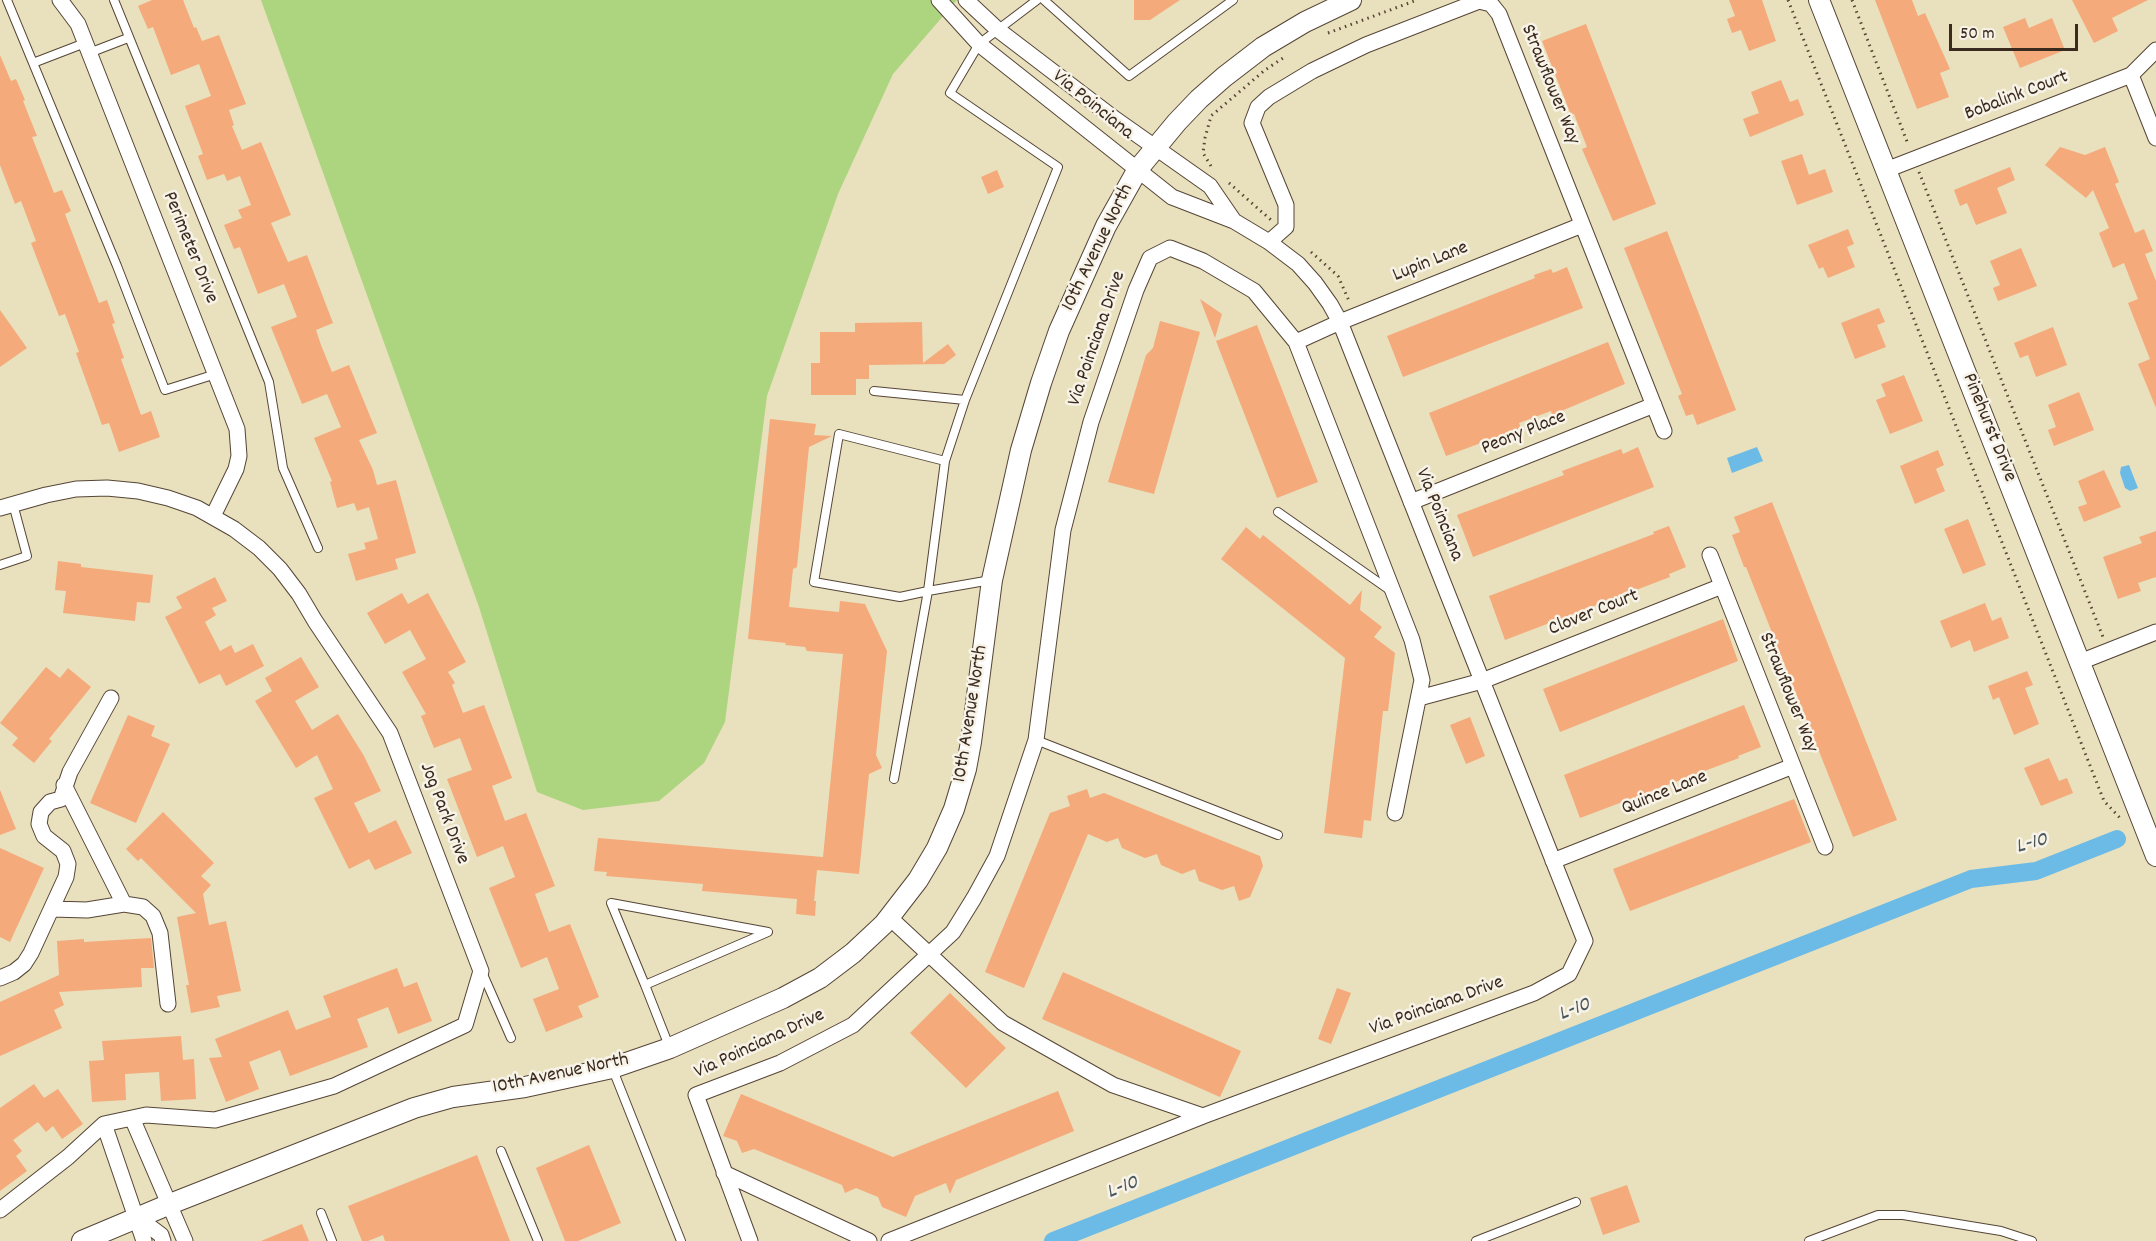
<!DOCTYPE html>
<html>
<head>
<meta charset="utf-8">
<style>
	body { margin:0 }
	#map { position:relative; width:2156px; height:1241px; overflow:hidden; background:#e9e0bd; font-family:Dekko,sans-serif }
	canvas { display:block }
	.scale { position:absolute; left:1949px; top:24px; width:129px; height:27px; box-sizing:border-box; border:3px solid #3b2a1e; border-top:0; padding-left:8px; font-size:18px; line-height:21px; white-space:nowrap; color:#3b2a1e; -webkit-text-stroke:4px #f7f3e8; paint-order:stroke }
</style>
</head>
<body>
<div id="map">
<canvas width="2156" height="1241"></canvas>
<div class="scale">50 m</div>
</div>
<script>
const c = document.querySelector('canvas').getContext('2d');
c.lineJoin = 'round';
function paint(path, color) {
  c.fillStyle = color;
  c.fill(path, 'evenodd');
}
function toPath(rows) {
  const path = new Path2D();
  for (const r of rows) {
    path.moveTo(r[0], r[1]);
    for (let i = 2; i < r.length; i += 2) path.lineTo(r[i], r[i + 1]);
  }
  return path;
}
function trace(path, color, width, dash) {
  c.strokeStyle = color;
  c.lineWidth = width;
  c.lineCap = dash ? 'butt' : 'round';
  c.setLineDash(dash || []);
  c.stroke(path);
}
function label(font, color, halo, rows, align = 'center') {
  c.font = font + ' Dekko,sans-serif';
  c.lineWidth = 5;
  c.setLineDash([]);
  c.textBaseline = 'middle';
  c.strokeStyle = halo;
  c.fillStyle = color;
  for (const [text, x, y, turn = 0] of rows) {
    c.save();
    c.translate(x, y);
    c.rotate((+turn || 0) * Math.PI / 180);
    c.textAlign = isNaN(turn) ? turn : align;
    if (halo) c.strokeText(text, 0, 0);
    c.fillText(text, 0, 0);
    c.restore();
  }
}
paint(toPath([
	[261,0,957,0,893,74,838,194,767,396,725,722,704,763,659,801,583,810,537,792,479,607]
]), '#add57f');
paint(toPath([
	[1757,447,1763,461,1732,473,1727,458],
	[2129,465,2138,488,2130,491,2125,488,2120,473,2121,467]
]), '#6cbbe6');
trace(toPath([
	[1053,1241,1971,879,2036,871,2117,839]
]), '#6cbbe6', 18);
paint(toPath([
	[152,0,183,0,194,28,196,27,202,41,219,35,246,104,229,110,234,125,232,126,242,150,261,142,291,215,271,223,288,262,307,255,333,323,316,330,321,345,332,372,349,365,377,433,359,440,373,470,377,485,396,480,416,553,395,559,398,569,356,581,348,554,366,549,364,543,378,539,369,507,357,511,354,503,337,508,330,482,332,481,314,438,341,427,327,394,302,404,271,327,297,317,284,284,258,294,240,247,234,249,224,225,242,218,238,210,251,205,240,176,227,181,224,174,207,180,198,156,203,154,185,106,211,96,199,64,171,75,153,27,148,29,138,6],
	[1134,0,1180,0,1150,20,1134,20],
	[1729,0,1762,0,1776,41,1749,51,1741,30,1732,33,1727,19,1735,16],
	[1875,0,1912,0,1918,16,1925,13,1950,69,1940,73,1949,97,1917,109],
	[2072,0,2148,0,2112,18,2118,31,2094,43],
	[2025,18,2029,28,2052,18,2065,50,2020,68,2003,27],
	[1586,24,1656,204,1613,221,1582,149,1587,147,1574,114,1571,115,1542,41],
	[0,55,11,81,16,79,25,100,23,101,37,136,32,137,54,193,62,190,71,211,65,214,99,303,107,300,115,323,112,324,124,358,121,359,141,415,151,411,160,437,119,452,109,423,102,425,76,353,79,352,65,314,59,316,31,243,36,241,21,201,15,204,0,165],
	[1781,80,1790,102,1798,99,1804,115,1750,137,1743,119,1759,113,1751,92],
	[2060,147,2085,155,2105,147,2119,182,2115,184,2135,233,2144,229,2153,251,2145,254,2156,281,2156,408,2138,364,2150,359,2128,303,2138,299,2124,263,2113,268,2099,233,2109,228,2093,190,2086,198,2045,165],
	[1802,154,1809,175,1825,169,1833,192,1797,205,1781,161],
	[2010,167,2015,180,1997,188,2007,213,1976,225,1967,203,1960,206,1954,190],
	[997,170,1004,187,988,194,981,177],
	[1848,229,1854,244,1847,247,1855,267,1828,278,1823,267,1819,269,1808,245],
	[1667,231,1736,410,1697,425,1693,414,1686,416,1678,396,1682,394,1624,248],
	[2021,248,2037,286,1998,301,1993,288,2000,285,1990,261],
	[1567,267,1583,308,1403,377,1387,336,1535,278,1534,275,1551,269,1553,273],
	[1200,299,1222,314,1215,338],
	[1879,308,1885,322,1877,325,1886,347,1855,359,1841,323],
	[0,310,27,348,0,367],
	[1160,321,1200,332,1154,494,1108,482,1146,355,1153,348],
	[922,322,923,363,948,344,956,355,944,364,869,365,869,379,856,379,856,395,811,395,811,363,820,363,820,332,855,332,855,323],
	[1257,325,1318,482,1277,498,1216,341],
	[2053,327,2067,365,2036,377,2028,355,2020,358,2014,343],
	[1608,342,1625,384,1552,415,1551,411,1519,423,1521,428,1446,456,1429,413],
	[1904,375,1923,421,1890,434,1876,400,1886,396,1881,384],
	[2079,392,2094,430,2054,446,2048,430,2056,427,2048,405],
	[770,419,816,424,814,435,832,436,809,447,797,567,793,569,789,607,839,612,840,601,865,604,887,651,876,755,882,768,869,774,859,874,817,870,814,901,816,901,815,916,796,914,797,899,702,891,703,884,606,876,607,872,594,871,598,838,823,857,843,654,807,651,805,647,785,645,786,643,748,639],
	[1638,447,1654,487,1473,557,1457,515,1564,475,1562,471,1621,449,1623,454],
	[1938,450,1944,465,1936,469,1945,491,1915,504,1900,466],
	[2104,470,2121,507,2084,522,2078,507,2087,504,2078,481],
	[1772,502,1897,820,1853,837,1746,567,1744,567,1732,535,1740,532,1734,517],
	[1968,519,1986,565,1963,574,1944,529],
	[1669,526,1686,567,1669,574,1670,577,1505,640,1489,596,1654,534,1653,532],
	[1246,527,1260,539,1263,535,1350,605,1362,590,1360,610,1382,627,1374,637,1395,653,1388,711,1383,711,1371,821,1364,820,1362,838,1324,833,1345,658,1221,559],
	[2156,531,2156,577,2138,583,2141,591,2118,599,2103,557,2142,543,2139,537],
	[58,561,81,564,81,567,153,575,150,603,137,602,135,621,63,613,66,591,55,590],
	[215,577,227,601,212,608,216,615,205,622,220,651,231,645,235,653,253,644,264,666,226,686,220,674,199,684,165,617,182,608,176,597],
	[402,593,408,604,428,593,466,662,448,672,455,683,452,685,463,713,484,705,512,778,492,786,505,821,526,813,555,886,535,894,549,932,570,924,599,997,578,1006,583,1017,546,1032,533,999,559,989,547,957,521,968,489,888,515,877,503,846,477,857,447,779,472,770,460,738,434,748,421,716,426,714,402,672,426,659,410,630,385,644,367,613],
	[1985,603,1992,621,2001,617,2009,638,1974,652,1970,640,1951,648,1940,621],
	[1723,619,1738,661,1560,732,1543,689],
	[301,657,319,687,295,701,312,730,338,714,364,756,381,791,354,803,369,833,396,820,412,853,375,870,369,859,349,869,314,798,333,789,317,755,296,768,255,701,272,691,265,678],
	[46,667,60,678,68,668,91,687,49,739,52,741,34,763,12,745,18,738,0,723],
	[2027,671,2033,685,2025,688,2039,724,2014,735,1999,697,1993,700,1988,686],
	[1744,705,1761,747,1738,756,1739,758,1580,818,1564,775],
	[128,715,155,726,151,736,170,744,136,823,90,803],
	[1470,717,1485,756,1466,764,1450,725],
	[2049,758,2059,781,2067,778,2073,793,2041,806,2024,768],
	[1087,789,1090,798,1104,793,1260,856,1263,866,1250,897,1239,901,1234,886,1222,890,1199,881,1195,869,1182,874,1161,865,1157,854,1145,858,1122,848,1118,838,1107,842,1088,834,1024,988,985,972,1050,813,1070,806,1067,796],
	[0,790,16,829,0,835],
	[1794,799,1811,842,1630,911,1613,869],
	[163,812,214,863,201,876,211,885,203,894,209,925,226,921,241,991,217,996,220,1007,191,1013,186,985,189,985,177,917,196,913,141,858,138,861,126,849],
	[0,848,44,868,10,942,0,937],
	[151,938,154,968,141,968,142,987,59,992,64,1005,54,1010,62,1028,0,1056,0,1002,59,975,57,941,84,939,84,942],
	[397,968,404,987,417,982,432,1021,398,1034,388,1007,357,1019,368,1047,290,1076,280,1050,249,1062,259,1089,226,1102,209,1058,222,1057,215,1039,288,1010,296,1030,331,1017,323,996],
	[1063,972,1241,1051,1220,1097,1042,1019],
	[1337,988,1351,993,1331,1044,1318,1039],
	[950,993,1006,1048,966,1088,910,1033],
	[181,1036,183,1060,194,1059,196,1099,161,1101,159,1072,125,1074,126,1100,92,1102,89,1061,104,1060,102,1041],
	[34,1084,44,1098,58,1089,83,1124,62,1139,53,1126,46,1132,38,1122,13,1140,22,1151,16,1156,27,1171,0,1191,0,1108],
	[1058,1091,1074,1131,956,1180,950,1194,946,1183,915,1196,906,1217,882,1207,878,1197,856,1188,845,1193,842,1185,754,1149,742,1153,737,1141,723,1136,741,1094,893,1157],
	[589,1145,621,1223,578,1241,565,1241,536,1168],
	[477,1155,510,1241,385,1241,383,1235,368,1241,362,1241,348,1206],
	[1627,1185,1640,1222,1603,1235,1590,1198],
	[302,1224,309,1241,261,1241]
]), '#f4aa7b');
const service = toPath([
	[7,0,117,266,165,390,216,374],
	[114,0,269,382,283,468,318,548],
	[1044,0,1129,76,1233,0],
	[89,53,128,38],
	[33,63,85,43],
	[874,391,965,400],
	[1278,512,1391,591],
	[0,565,27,556,13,504],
	[991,580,928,591,945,461,965,400,1058,167,950,93,979,44,1037,0],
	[1036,740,1278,835],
	[894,779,928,591,900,597,814,582,839,434,945,461],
	[482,972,511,1038],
	[645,985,611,903,768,932,645,985,669,1046],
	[613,1070,681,1241],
	[501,1151,538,1241],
	[321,1213,332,1241],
	[1476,1241,1576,1202],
	[1809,1241,1878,1215,1903,1215,2001,1231,2032,1241]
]);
const minor = toPath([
	[60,0,78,24,237,429,239,456,236,469,213,516],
	[939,0,979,44,1172,197,1234,221,1269,242,1298,264,1315,283,1330,304,1340,322,1585,941,1569,974,1534,993,1203,1116],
	[966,0,997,29,1115,119,1210,186,1234,221],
	[2131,75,2156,138],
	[1886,170,2131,75,2156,50],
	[1269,242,1286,227,1286,205,1252,123,1258,107,1269,97,1312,71,1366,45,1479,1,1491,4,1499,14,1664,431],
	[1296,342,1340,322,1582,225],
	[1411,502,1654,405],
	[0,508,46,495,76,489,107,488,138,491,168,498,197,508,234,529,259,548,280,569,299,594,315,621,390,733,481,971,465,1025,334,1086,215,1120,146,1115,104,1124,68,1157,0,1210],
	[1710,555,1825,847],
	[2080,662,2156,632],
	[1419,698,1482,681,1722,586],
	[64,785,124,904],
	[1553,861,1793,766],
	[52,909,87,910,124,904,143,907,153,916,160,933,168,1004],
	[889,917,1003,1023,1113,1085,1203,1116,889,1241],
	[0,978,14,972,24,964,31,953,66,877,68,864,63,851,44,836,39,824,41,812,50,802,61,799,70,772,111,698],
	[132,1118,185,1241],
	[104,1124,144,1241],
	[724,1173,869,1241],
	[137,1217,161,1235,163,1241],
	[750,1241,696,1095,780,1063,853,1025,953,932,974,898,997,856,1036,740,1063,530,1091,422,1136,290,1150,258,1170,248,1203,261,1254,291,1296,342,1412,640,1422,680,1395,813]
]);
const tertiary = toPath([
	[1819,0,2156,856],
	[82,1241,170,1204,414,1108,453,1097,525,1087,612,1068,670,1048,783,998,820,978,853,953,884,924,918,880,937,848,954,809,966,769,971,742,992,580,1021,450,1041,383,1059,331,1106,226,1138,169,1177,122,1199,99,1224,77,1263,47,1305,22,1351,0]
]);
trace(service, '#554536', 10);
trace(minor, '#554536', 17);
trace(tertiary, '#554536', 22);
trace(toPath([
	[1788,0,2104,801,2121,819],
	[1852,0,1908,144],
	[1328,33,1417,0],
	[1211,166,1203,153,1205,138,1211,116,1265,70,1286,56],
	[1919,172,2103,637],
	[1229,183,1271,220],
	[1311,252,1338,276,1349,301]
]), '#554536', 3, [1.5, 4.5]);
trace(service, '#fff', 8);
trace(minor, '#fff', 15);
trace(tertiary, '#fff', 20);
label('20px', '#3b2a1e', '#f7f3e8', [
	["Strawflower Way",1549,85,68],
	["Bobalink Court",2017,97,-21],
	["Via Poinciana",1092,106,39],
	["Perimeter Drive",189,248,68],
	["10th Avenue North",1099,248,-64],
	["Lupin Lane",1431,263,-22],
	["Via Poinciana Drive",1098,339,-71],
	["Pinehurst Drive",1988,428,68],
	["Peony Place",1524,434,-22],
	["Via Poinciana",1438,515,68],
	["Clover Court",1594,614,-22],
	["Strawflower Way",1787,693,68],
	["10th Avenue North",972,714,-81],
	["Quince Lane",1665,794,-22],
	["Jog Park Drive",443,814,69],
	["Via Poinciana Drive",1437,1007,-20],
	["Via Poinciana Drive",760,1045,-25],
	["10th Avenue North",561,1075,-12]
]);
label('italic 21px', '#4a565a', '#f7f3e8', [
	["L-10",2032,845,-15],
	["L-10",1575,1011,-22],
	["L-10",1123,1189,-22]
]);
</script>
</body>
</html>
